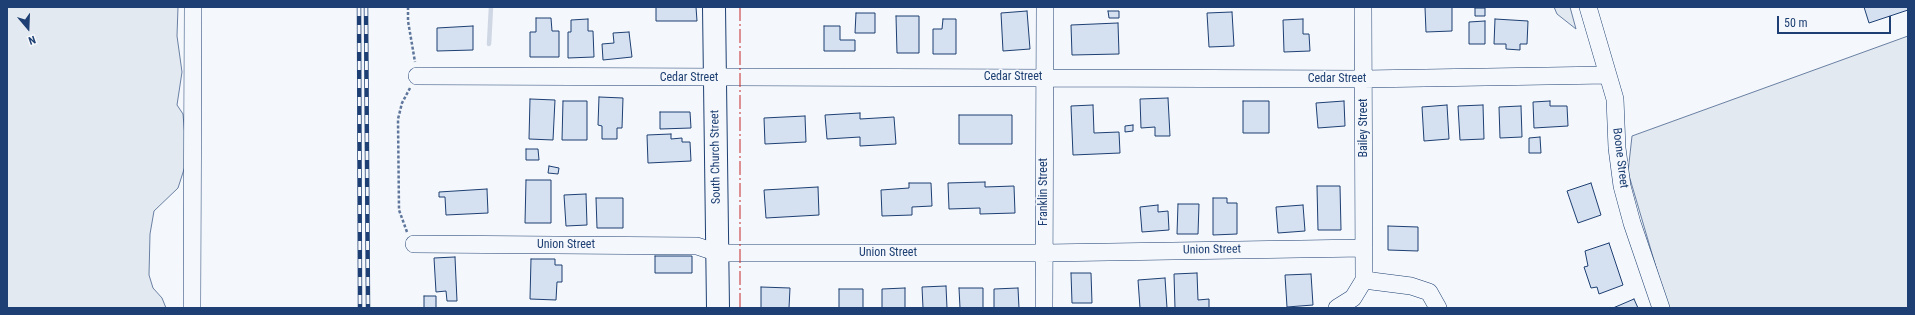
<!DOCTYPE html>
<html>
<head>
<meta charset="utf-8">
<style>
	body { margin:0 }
	#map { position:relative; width:1915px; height:315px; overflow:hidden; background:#f4f7fb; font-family:"Roboto Condensed",sans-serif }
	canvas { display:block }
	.frame { position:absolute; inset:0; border:8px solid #1d3f73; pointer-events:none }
	.north { position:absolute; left:8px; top:8px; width:40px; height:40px; -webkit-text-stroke:3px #f4f7fb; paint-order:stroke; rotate:161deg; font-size:11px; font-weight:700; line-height:16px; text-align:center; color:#1d3f73 }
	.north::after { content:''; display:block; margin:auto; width:14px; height:18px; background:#1d3f73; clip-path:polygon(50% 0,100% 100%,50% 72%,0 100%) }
	.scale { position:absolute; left:1777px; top:16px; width:114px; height:18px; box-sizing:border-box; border:2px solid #1d3f73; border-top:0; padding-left:5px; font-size:12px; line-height:14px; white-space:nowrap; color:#1d3f73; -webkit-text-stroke:3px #f4f7fb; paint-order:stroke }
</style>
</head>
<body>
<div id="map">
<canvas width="1915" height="315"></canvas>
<div class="frame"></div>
<div class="north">N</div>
<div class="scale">50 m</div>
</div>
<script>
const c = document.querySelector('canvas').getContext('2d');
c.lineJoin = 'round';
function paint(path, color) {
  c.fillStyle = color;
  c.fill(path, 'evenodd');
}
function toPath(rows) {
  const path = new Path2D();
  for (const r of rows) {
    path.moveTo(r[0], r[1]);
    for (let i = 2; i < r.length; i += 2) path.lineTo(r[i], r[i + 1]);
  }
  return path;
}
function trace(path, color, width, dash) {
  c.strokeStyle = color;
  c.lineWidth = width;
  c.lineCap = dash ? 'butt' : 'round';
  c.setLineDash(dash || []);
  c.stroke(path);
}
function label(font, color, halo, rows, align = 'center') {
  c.font = font + ' "Roboto Condensed",sans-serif';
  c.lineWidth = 3;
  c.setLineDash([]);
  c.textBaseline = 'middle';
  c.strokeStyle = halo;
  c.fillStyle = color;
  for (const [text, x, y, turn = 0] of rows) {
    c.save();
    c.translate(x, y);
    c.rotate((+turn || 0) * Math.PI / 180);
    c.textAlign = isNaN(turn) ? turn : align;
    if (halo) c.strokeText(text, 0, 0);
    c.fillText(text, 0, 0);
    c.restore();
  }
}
const green = toPath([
	[7,7,178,7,177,36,182,72,177,105,183,114,187,160,178,188,154,211,150,234,149,275,153,288,162,298,166,308,7,308,7,7],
	[1554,7,1570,7,1576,29,1557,14,1554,7],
	[1908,36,1908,308,1668,308,1628,172,1632,136,1908,36]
]);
paint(green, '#e3e9f0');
trace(green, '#687fa3', 1);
trace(toPath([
	[489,44,491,7]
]), '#cfd7e4', 4.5);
const building = toPath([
	[656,7,696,7,697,21,656,21,656,7],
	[1425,7,1452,7,1452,31,1426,32,1425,7],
	[1864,7,1908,7,1908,10,1869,23,1864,7],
	[1475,8,1485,8,1485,16,1475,16,1475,8],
	[1027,11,1030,49,1003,51,1001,13,1027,11],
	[1108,11,1119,11,1119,18,1109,18,1108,11],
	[1232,12,1234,46,1209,47,1207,13,1232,12],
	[856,13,875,13,875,33,855,33,856,13],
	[896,16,919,16,919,53,897,53,896,16],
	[536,18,551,18,552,31,559,31,559,57,530,57,530,32,536,32,536,18],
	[588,19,588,31,593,31,594,57,568,58,568,32,571,32,571,20,588,19],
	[943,19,956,19,956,54,933,54,933,29,942,29,943,19],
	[1303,19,1303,34,1309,34,1310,51,1284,52,1283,20,1303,19],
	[1495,19,1528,21,1527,44,1520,44,1520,50,1506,49,1506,44,1494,44,1495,19],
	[1485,21,1485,44,1469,44,1469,22,1485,21],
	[1118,23,1119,54,1072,55,1071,25,1118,23],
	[473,26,473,50,437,51,437,28,473,26],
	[824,26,840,26,840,40,855,40,855,51,824,51,824,26],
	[629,32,632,57,603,60,602,44,614,43,613,33,629,32],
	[599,97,623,98,622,128,617,128,617,139,602,139,602,126,598,125,599,97],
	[1168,98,1170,136,1155,136,1155,127,1141,128,1140,99,1168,98],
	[530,99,555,100,553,140,529,139,530,99],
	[563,101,587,101,587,140,562,140,563,101],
	[1243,101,1269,101,1269,133,1243,133,1243,101],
	[1344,101,1345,126,1318,128,1316,103,1344,101],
	[1550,101,1550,106,1567,106,1568,126,1534,128,1533,102,1550,101],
	[1093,105,1094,133,1119,132,1120,153,1073,155,1071,106,1093,105],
	[1447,105,1449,139,1424,141,1422,107,1447,105],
	[1483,105,1484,139,1460,140,1458,106,1483,105],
	[1521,106,1522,137,1500,138,1499,107,1521,106],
	[660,112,690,112,691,128,660,129,660,112],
	[860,113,860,119,894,117,896,144,860,146,860,137,827,139,825,115,860,113],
	[959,115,1012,115,1012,144,959,144,959,115],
	[805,116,806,142,765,144,764,118,805,116],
	[1133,125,1133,131,1125,132,1125,126,1133,125],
	[671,134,671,139,682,138,682,142,690,142,691,161,648,163,647,135,671,134],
	[1540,137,1541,153,1529,153,1529,138,1540,137],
	[526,149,538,149,539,160,526,160,526,149],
	[549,166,559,168,558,174,548,173,549,166],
	[526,180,551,180,551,223,525,223,526,180],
	[985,182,985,187,1014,186,1015,213,980,214,980,208,949,209,948,183,985,182],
	[909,183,931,183,932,206,912,207,912,215,882,216,881,190,909,188,909,183],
	[1591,183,1601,215,1578,223,1567,191,1591,183],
	[1317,186,1340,186,1341,230,1318,230,1317,186],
	[818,187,819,215,766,218,764,190,818,187],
	[487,189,488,213,446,215,445,197,439,197,439,192,487,189],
	[586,194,587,225,566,226,564,195,586,194],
	[596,198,623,198,623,228,597,228,596,198],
	[1213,198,1227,198,1227,203,1237,203,1237,234,1213,235,1213,198],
	[1178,204,1199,204,1198,234,1177,234,1178,204],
	[1158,205,1158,212,1168,211,1169,230,1142,232,1140,207,1158,205],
	[1303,205,1305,231,1278,233,1276,207,1303,205],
	[1388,226,1418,227,1418,251,1388,250,1388,226],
	[1609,243,1623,285,1599,294,1597,287,1591,288,1584,267,1588,266,1585,251,1609,243],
	[655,256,692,256,692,273,655,273,655,256],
	[455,257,457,301,447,301,446,291,436,292,434,258,455,257],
	[531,259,555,259,555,265,562,265,562,282,557,282,556,300,530,299,531,259],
	[1071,273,1091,273,1092,303,1072,303,1071,273],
	[1197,273,1198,300,1209,299,1209,308,1175,308,1174,274,1197,273],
	[1311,274,1313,305,1287,307,1285,275,1311,274],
	[1165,278,1167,308,1140,308,1138,280,1165,278],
	[946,286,947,308,923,308,922,287,946,286],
	[761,287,790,288,789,308,761,308,761,287],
	[905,288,905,308,882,308,882,289,905,288],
	[959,288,983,288,983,308,960,308,959,288],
	[1018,288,1019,308,994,308,994,289,1018,288],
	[839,289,863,289,863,308,839,308,839,289],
	[424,296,436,296,436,308,424,308,424,296],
	[1634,299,1638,308,1613,308,1634,299]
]);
paint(building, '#d5e0f0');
trace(building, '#1d3f73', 1);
const minor = toPath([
	[1588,7,1615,99,1617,148,1622,186,1632,223,1661,308],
	[417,76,1364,79,1608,75],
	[414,244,697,246,718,253,1045,253,1364,248],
	[1364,280,1411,286,1429,292,1438,308],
	[192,308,193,7],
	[1044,308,1045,7],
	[1337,308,1353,298,1364,280,1363,7]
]);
const major = toPath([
	[714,7,718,308]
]);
trace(minor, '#1d3f73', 18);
trace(major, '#1d3f73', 24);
trace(toPath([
	[408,7,408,21,415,62],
	[407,232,399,210,398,119,402,103,410,88]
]), '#5e769c', 2.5, [3, 2]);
trace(minor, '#f4f7fb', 17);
trace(major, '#f4f7fb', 22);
const rail = toPath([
	[359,7,360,308],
	[366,7,368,308]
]);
trace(rail, '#1d3f73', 4.5);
trace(rail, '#f4f7fb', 3, [9]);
trace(toPath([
	[740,7,740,308]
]), '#c62828', 1, [14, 3, 2, 3]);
label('12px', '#1d3f73', '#f4f7fb', [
	["Cedar Street",1013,77],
	["Cedar Street",689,78],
	["Cedar Street",1337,79],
	["Bailey Street",1364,128,-90],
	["South Church Street",716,157,-91],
	["Boone Street",1620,158,83],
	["Franklin Street",1044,192,-90],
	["Union Street",566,245],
	["Union Street",1212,250,-1],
	["Union Street",888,253]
]);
</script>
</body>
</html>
